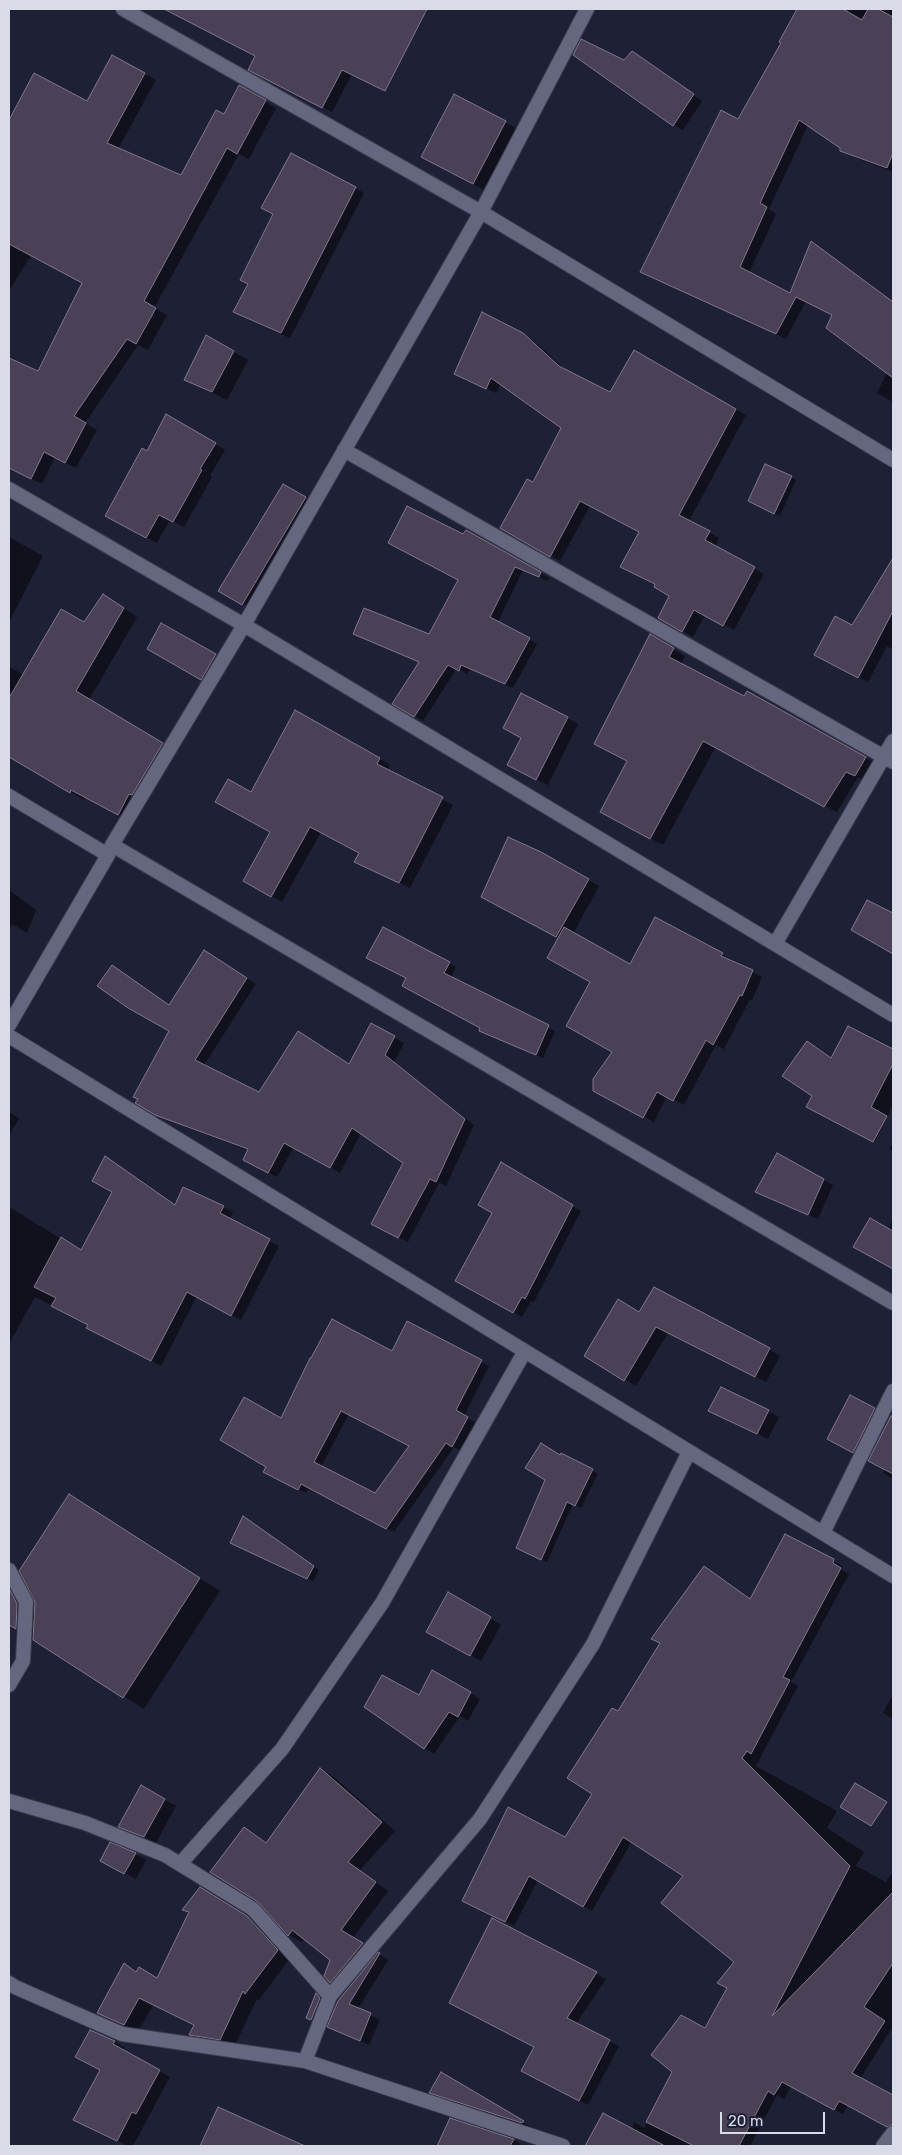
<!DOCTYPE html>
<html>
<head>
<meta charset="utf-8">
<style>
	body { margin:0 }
	#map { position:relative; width:902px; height:2155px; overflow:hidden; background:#1e2035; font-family:Rubik,sans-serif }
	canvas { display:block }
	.frame { position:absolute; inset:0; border:10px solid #d9dbe9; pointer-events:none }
	.scale { position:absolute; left:720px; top:2112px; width:105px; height:22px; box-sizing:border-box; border:2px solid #d9dbe9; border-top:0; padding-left:6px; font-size:15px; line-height:18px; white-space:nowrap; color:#d9dbe9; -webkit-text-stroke:4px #1e2035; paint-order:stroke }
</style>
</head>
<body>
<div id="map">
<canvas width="902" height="2155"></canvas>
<div class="frame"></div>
<div class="scale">20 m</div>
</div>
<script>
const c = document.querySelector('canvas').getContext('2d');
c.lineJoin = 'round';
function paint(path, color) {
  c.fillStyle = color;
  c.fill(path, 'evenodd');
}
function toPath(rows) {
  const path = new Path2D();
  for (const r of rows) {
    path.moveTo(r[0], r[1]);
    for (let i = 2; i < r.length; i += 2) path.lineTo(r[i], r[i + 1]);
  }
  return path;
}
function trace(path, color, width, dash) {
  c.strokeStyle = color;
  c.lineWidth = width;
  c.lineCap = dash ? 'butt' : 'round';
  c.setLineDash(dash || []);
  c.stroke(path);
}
paint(toPath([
	[194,9,399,9,361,79,352,74,332,112,249,69,256,56,188,20],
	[798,9,893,9,893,53,876,85,893,94,893,172,851,156,808,125,769,209,776,214,749,273,791,295,812,243,893,302,893,402,877,393,888,371,834,315,806,301,786,339,641,272,739,121,783,42,781,41],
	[113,57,156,80,118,149,182,176,225,116,240,87,276,108,249,159,239,154,154,308,167,315,148,350,138,345,85,423,97,430,76,468,55,457,42,484,9,468,9,359,38,373,84,283,31,255,9,291,9,158,27,122,87,103],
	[642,58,702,101,683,130,674,125],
	[505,122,516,128,484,190,434,163],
	[355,188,364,193,290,338,243,317],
	[522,334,533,340,568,372,610,394,635,352,746,415,689,521,719,538,715,547,764,574,734,630,705,615,693,637,670,624,671,596,656,584,640,532,590,506,560,561,501,528,534,484,563,427,501,384,496,393,456,374],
	[207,337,248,360,227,400,185,379],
	[167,415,225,450,210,476,212,477,184,527,170,520,157,543,116,521],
	[791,477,796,480,780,516,754,504],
	[283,485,316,505,254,610,220,590],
	[467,531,549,578,547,581,523,570,498,622,537,644,513,688,470,669,467,674,457,668,423,721,394,704,420,663,354,634,430,636,460,580,463,536],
	[9,537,43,556,9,622],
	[893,561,893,650,887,646,868,682,826,660,852,627],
	[117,604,137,617,89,700,176,752,146,802,144,801,132,822,85,797,84,800,9,756,9,667,24,675,84,623],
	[651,636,685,656,681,665,745,698,747,692,877,764,867,782,858,777,837,812,716,746,663,845,613,818,629,761],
	[148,649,215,655,226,661,213,685],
	[296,711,390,765,387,771,453,805,410,888,356,862,360,853,321,832,282,902,245,881,271,832,251,793],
	[567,718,578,724,548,785,520,771,523,738],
	[540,853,599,886,573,934,630,966,722,955,732,960,731,962,762,977,752,1000,750,999,724,1049,716,1045,684,1105,667,1096,654,1122,605,1096,613,1051,592,982,559,938,493,903],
	[9,890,36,910,27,933,12,924,9,930],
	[383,928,456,967,451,978,555,1031,543,1058,488,1034,482,1028,407,978],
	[213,957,256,984,204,1065,260,1094,350,1065,371,1025,404,1043,394,1062,474,1125,446,1186,439,1183,408,1242,381,1229,405,1162,361,1133,340,1173,294,1147,277,1177,244,1159,249,1151,165,1119,137,1102,170,1030,113,966,170,1006],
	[848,1028,893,1051,893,1104,875,1142,823,1115,813,1096,807,1042,832,1058],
	[9,1112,19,1118,9,1136],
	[893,1143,893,1151,889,1149],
	[777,1155,833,1185,818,1219,756,1192],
	[501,1164,581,1211,534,1302,531,1301,522,1317,457,1281,493,1213],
	[176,1206,223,1207,233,1212,229,1220,279,1246,241,1320,197,1296,161,1366,98,1333,89,1325,35,1297,9,1344,9,1207,81,1251],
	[893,1218,893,1268,855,1247,888,1230],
	[638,1313,769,1349,780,1356,766,1382,668,1333,636,1386,585,1355],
	[408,1323,489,1366,464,1416,475,1422,460,1450,454,1447,394,1532,309,1488,306,1493,273,1476,281,1419,392,1352],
	[349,1414,410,1446,376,1495,321,1467],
	[874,1409,885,1415,864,1458,839,1445],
	[768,1411,779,1417,768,1439,721,1416],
	[882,1436,893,1443,893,1479,883,1473,885,1469],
	[561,1455,598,1474,581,1508,573,1504,547,1562,522,1551],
	[69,1495,220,1591,144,1709,9,1623,9,1589,29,1601,35,1613],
	[248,1521,319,1570,313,1581,237,1546],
	[786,1535,842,1566,841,1569,849,1574,791,1682,798,1686,756,1766,837,1811,827,1828,864,1852,856,1866,886,1882,893,1871,893,2026,860,2079,893,2096,893,2129,848,2105,843,2114,791,2086,784,2099,777,2095,750,2146,627,2146,634,2122,644,2128,674,2071,706,2029,728,1988,736,1961,685,1876,632,1841,592,1911,538,1880,514,1926,473,1905,565,1839,594,1793,619,1713,661,1644,652,1639,751,1600],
	[448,1594,501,1625,481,1661,428,1631],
	[433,1672,480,1699,468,1721,460,1716,434,1754,366,1707,419,1697],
	[893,1694,893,1719,883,1713],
	[321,1770,334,1777,395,1831,360,1870,388,1891,353,1938,375,1952,344,1989,331,1982,331,1960,304,1939,302,1942,289,1935,259,1901,245,1829,267,1843],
	[165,1800,176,1806,156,1843,120,1826],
	[135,1854,146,1860,136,1879,102,1860],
	[213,1896,261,1925,290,1958,259,2000,257,1999,234,2047,204,2042,191,2035,195,2026,153,2005,138,2032,99,2013,125,1965,137,1972,158,1979],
	[493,1920,606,1979,576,2024,619,2046,588,2105,532,2076,536,2047],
	[379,1954,388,1960,358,2009,380,2020,369,2045,329,2027],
	[317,1995,327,2001,318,2024,307,2018],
	[91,2031,115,2042,125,2048,123,2051,170,2077,133,2146,128,2146,85,2125,101,2070],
	[442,2074,532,2128,439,2097,430,2092],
	[219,2109,302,2146,202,2146],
	[451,2119,514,2140,523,2146,438,2146]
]), '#0007');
const building = toPath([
	[164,9,427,9,385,91,342,70,322,108,248,70,255,56,164,9],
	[797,9,843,9,862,20,868,9,878,9,893,17,893,153,887,168,840,151,840,148,799,120,760,203,767,207,740,267,790,293,811,241,893,302,893,378,826,328,832,315,796,297,776,334,640,272,721,110,738,119,781,43,779,42,797,9],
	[581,39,624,60,632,51,694,94,673,126,573,55,581,39],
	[112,55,145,73,107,143,181,175,216,110,224,114,239,85,266,100,237,154,227,148,144,301,156,308,136,344,127,339,74,416,86,423,65,463,44,452,31,479,9,468,9,358,38,371,82,283,9,244,9,120,34,73,87,101,112,55],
	[454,94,506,121,473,184,421,157,454,94],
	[291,153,356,187,281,333,233,312,248,284,240,280,273,214,261,208,291,153],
	[482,312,523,333,559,366,610,392,634,350,736,409,679,515,710,531,705,540,755,567,723,626,694,610,682,632,658,618,669,596,654,587,655,584,620,567,639,532,580,501,550,557,500,528,527,479,533,482,561,428,491,378,486,389,454,374,482,312],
	[206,335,234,351,212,392,184,380,206,335],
	[166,414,216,443,200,469,202,470,173,522,159,515,146,538,105,516,142,448,147,451,166,414],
	[765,464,792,476,774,514,748,501,765,464],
	[283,484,306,497,242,605,218,591,283,484],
	[407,506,463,534,466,530,541,572,539,577,515,567,490,617,530,638,505,684,461,665,459,671,448,665,414,717,392,704,419,662,353,634,364,608,429,634,458,580,388,543,407,506],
	[893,558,893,611,858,678,814,655,835,616,852,625,893,558],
	[103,594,124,608,76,691,163,743,132,795,129,794,118,815,71,790,70,793,9,757,9,698,61,609,84,622,103,594],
	[161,623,216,654,201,680,147,649,161,623],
	[650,634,674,648,669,657,744,696,747,691,866,757,855,776,846,772,824,807,703,741,650,839,600,812,627,761,594,744,650,634],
	[521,693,568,717,536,780,507,765,521,738,503,728,521,693],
	[295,710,380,758,377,764,443,797,399,883,354,862,359,853,310,827,271,897,243,881,270,832,215,802,228,779,251,792,295,710],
	[508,837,541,852,589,879,556,937,481,897,508,837],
	[867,900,893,913,893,954,851,930,867,900],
	[655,917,723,953,721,956,753,970,742,996,740,995,713,1045,706,1040,673,1101,657,1092,643,1118,593,1091,593,1079,612,1052,566,1026,590,982,547,958,564,927,630,964,655,917],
	[383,927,450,962,444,973,549,1025,536,1055,479,1031,480,1028,402,986,406,978,366,958,383,927],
	[204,950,247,978,195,1060,259,1092,298,1031,349,1064,371,1023,395,1036,385,1055,465,1119,436,1182,430,1179,398,1238,371,1224,403,1163,352,1128,330,1168,284,1143,268,1173,243,1160,248,1149,155,1115,135,1103,138,1099,133,1097,169,1031,128,1008,97,986,112,965,169,1005,204,950],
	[848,1026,893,1049,893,1064,871,1107,887,1116,873,1142,806,1107,812,1096,782,1076,807,1041,831,1058,848,1026],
	[777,1153,824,1179,808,1215,755,1192,777,1153],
	[105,1156,175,1205,183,1187,224,1206,220,1213,270,1239,231,1316,187,1292,151,1361,86,1328,88,1325,51,1306,56,1298,34,1287,61,1237,81,1250,112,1192,92,1181,105,1156],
	[501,1162,573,1205,525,1299,522,1297,513,1313,455,1281,492,1213,478,1205,501,1162],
	[870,1218,893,1231,893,1269,853,1247,870,1218],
	[654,1287,770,1348,755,1377,656,1327,624,1381,584,1356,618,1299,639,1312,654,1287],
	[332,1319,392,1351,407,1321,482,1360,456,1410,468,1417,452,1447,446,1443,386,1529,301,1484,298,1490,263,1472,266,1467,220,1440,244,1397,281,1418,310,1358,311,1358,332,1319],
	[341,1411,409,1446,375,1493,314,1462,341,1411],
	[721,1387,769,1410,757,1434,708,1411,721,1387],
	[850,1395,875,1408,853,1453,827,1439,850,1395],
	[891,1416,893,1417,893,1474,868,1461,891,1416],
	[541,1443,560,1455,561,1453,593,1469,575,1506,567,1502,541,1560,516,1548,545,1480,525,1468,541,1443],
	[69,1494,200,1578,123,1698,33,1640,35,1602,19,1571,69,1494],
	[243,1516,314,1566,307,1579,230,1543,243,1516],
	[785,1534,834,1559,833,1563,841,1568,783,1677,790,1680,751,1754,747,1751,742,1758,850,1866,772,2016,893,1892,893,1963,864,2007,885,2021,852,2073,893,2095,893,2124,887,2127,839,2101,834,2110,782,2082,774,2095,768,2091,739,2146,694,2146,646,2122,672,2072,651,2055,681,2015,705,2028,727,1988,717,1983,734,1962,661,1903,683,1876,623,1837,583,1907,529,1876,505,1922,462,1901,508,1807,565,1837,592,1794,567,1778,612,1708,618,1711,660,1643,651,1639,704,1566,750,1599,785,1534],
	[9,1588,17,1604,16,1629,9,1625,9,1588],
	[448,1592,491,1617,470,1656,426,1632,448,1592],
	[432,1670,471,1692,458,1717,449,1712,424,1749,364,1707,382,1675,419,1695,432,1670],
	[320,1768,382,1822,348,1862,376,1882,341,1930,363,1943,330,1983,324,1976,330,1960,292,1930,288,1936,258,1902,210,1872,244,1827,266,1843,320,1768],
	[855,1783,887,1802,871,1826,840,1807,855,1783],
	[141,1785,165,1799,144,1837,118,1827,141,1785],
	[110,1842,136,1853,124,1874,100,1861,110,1842],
	[200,1887,247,1916,278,1950,245,1994,243,1991,220,2040,189,2035,194,2025,139,1998,124,2025,97,2013,124,1963,136,1972,139,1967,157,1978,189,1912,182,1910,200,1887],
	[492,1918,597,1972,567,2018,610,2040,579,2101,521,2071,534,2047,449,2003,492,1918],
	[378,1952,380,1953,349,2004,371,2013,360,2041,327,2027,338,2001,378,1952],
	[316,1993,320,1998,311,2020,306,2018,316,1993],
	[90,2030,115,2041,113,2044,160,2070,136,2114,132,2112,117,2141,73,2120,100,2070,75,2057,90,2030],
	[441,2072,524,2121,522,2123,429,2093,441,2072],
	[218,2107,305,2146,200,2146,218,2107],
	[603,2113,665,2146,585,2146,603,2113],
	[450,2118,514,2139,510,2146,437,2146,450,2118]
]);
paint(building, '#4b4157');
trace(building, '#82778e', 1);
const minor = toPath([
	[123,9,481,212,893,460],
	[344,450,893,762],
	[9,489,244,625,893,1015],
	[9,796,108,855],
	[112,845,893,1303],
	[775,944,893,741],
	[9,1025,108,855,112,845,244,625,481,212,587,9],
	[9,1036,893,1576],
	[823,1533,893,1391],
	[9,1570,26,1602,23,1661,9,1685],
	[9,1801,85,1823,165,1855,253,1909,330,1996],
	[180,1864,282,1749,382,1603,525,1351],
	[9,1983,15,1987,122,2034,305,2061,563,2146],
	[305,2061,330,1996,480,1819,593,1644,689,1452],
	[883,2146,893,2133]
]);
trace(minor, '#3b3c4d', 16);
trace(minor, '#64677f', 14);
</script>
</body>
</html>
